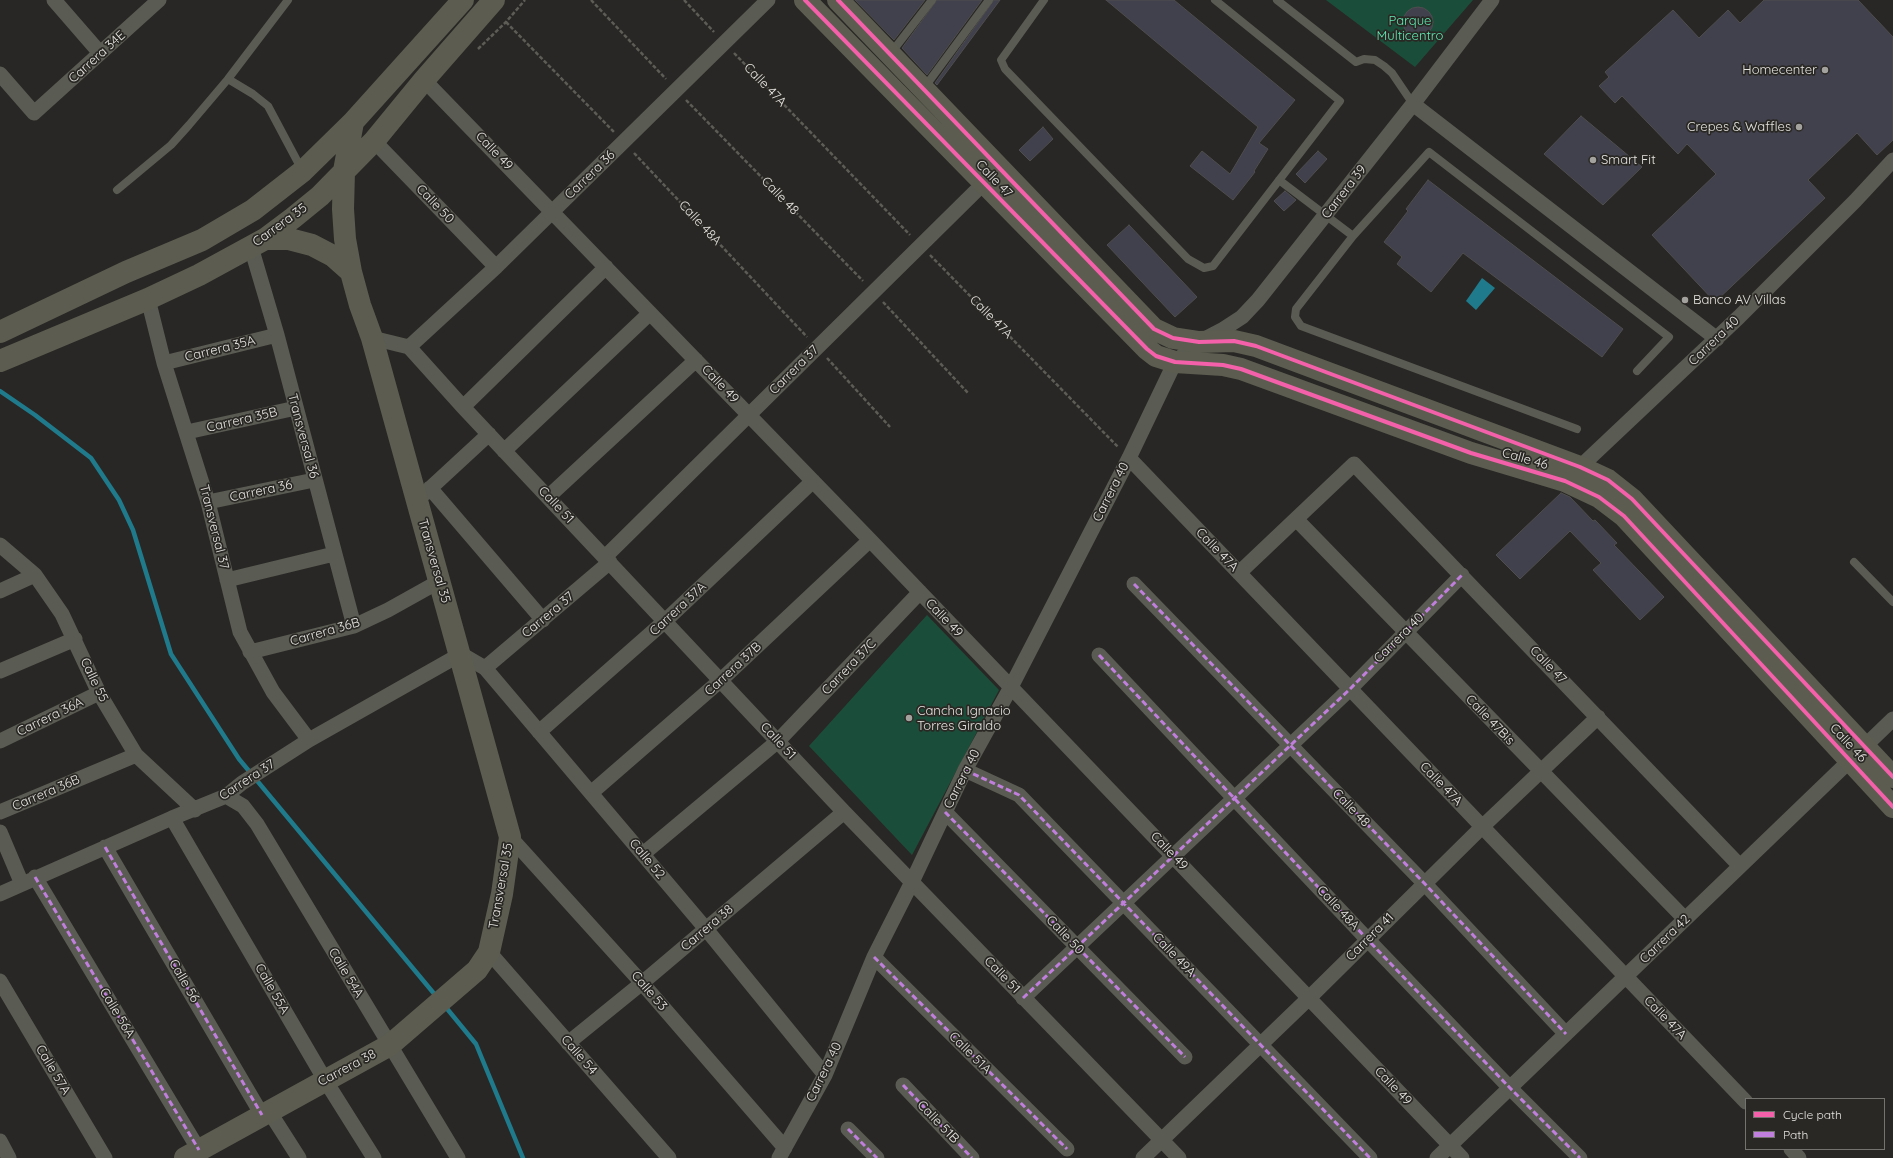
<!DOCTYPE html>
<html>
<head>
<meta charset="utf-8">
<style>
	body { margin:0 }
	#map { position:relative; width:1893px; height:1158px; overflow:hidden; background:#292725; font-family:Quicksand,sans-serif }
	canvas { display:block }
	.legend { position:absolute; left:1745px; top:1098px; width:140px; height:52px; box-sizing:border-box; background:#2a2824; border:1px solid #757370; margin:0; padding:5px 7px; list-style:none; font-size:12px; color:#e6e4e1 }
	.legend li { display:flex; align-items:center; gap:8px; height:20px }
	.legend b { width:20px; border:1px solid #757370 }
</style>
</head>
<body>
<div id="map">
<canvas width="1893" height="1158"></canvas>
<ul class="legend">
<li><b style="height:5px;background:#f560ab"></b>Cycle path</li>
<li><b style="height:5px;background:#c07fdc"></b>Path</li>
</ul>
</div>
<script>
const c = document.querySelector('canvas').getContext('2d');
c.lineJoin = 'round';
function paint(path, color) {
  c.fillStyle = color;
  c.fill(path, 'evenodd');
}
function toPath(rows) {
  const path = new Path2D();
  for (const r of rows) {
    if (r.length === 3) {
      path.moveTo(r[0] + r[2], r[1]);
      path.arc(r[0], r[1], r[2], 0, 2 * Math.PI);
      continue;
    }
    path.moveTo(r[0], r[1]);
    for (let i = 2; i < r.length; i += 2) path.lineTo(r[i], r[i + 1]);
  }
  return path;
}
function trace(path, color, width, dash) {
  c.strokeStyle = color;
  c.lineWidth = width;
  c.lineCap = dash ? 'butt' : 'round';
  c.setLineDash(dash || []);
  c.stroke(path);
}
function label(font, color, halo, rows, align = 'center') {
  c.font = font + ' Quicksand,sans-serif';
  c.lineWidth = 3.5;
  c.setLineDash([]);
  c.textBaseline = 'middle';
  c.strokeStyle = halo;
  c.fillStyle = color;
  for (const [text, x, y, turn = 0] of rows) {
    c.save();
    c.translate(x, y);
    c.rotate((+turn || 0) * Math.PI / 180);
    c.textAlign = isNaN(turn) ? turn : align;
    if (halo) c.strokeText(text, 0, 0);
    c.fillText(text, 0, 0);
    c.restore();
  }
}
paint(toPath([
	[1326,0,1473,0,1415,67],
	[927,615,999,690,912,855,809,746]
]), '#1b4e3a');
paint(toPath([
	[1482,278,1495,288,1476,310,1466,301]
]), '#1f7b8b');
trace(toPath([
	[0,391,35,415,91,458,119,500,133,530,171,654,239,759,436,996],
	[444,1005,476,1044,523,1158]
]), '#1f7b8b', 4.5);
const building = toPath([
	[855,0,925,0,894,40,855,0],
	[937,0,982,0,927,75,902,48,937,0],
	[994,0,1000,0,937,85,935,83,994,0],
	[1106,0,1174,0,1295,100,1259,143,1268,149,1254,171,1255,172,1233,200,1190,166,1202,151,1230,174,1258,127,1106,0],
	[1764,0,1858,0,1893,37,1893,140,1877,155,1857,133,1808,180,1825,198,1715,302,1652,235,1716,174,1687,144,1678,154,1622,96,1615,103,1599,86,1609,77,1605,72,1673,10,1699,38,1728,10,1740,23,1764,0],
	[1418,22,15],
	[1581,116,1642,167,1603,205,1544,154,1581,116],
	[1043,127,1053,139,1030,161,1019,150,1043,127],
	[1318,151,1327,159,1305,183,1296,174,1318,151],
	[1428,180,1623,329,1602,357,1463,253,1431,292,1397,264,1402,257,1384,242,1408,211,1406,209,1428,180],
	[1285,191,1296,200,1284,211,1274,201,1285,191],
	[1129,225,1197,297,1175,317,1107,245,1129,225],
	[1561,493,1570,497,1593,521,1595,520,1617,543,1614,545,1664,597,1640,620,1593,570,1601,563,1570,531,1520,579,1496,555,1561,493]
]);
paint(building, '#41404d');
trace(building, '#4e4e4e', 1);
trace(toPath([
	[591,0,666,79],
	[684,0,714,32],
	[506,22,614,132],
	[478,49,506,22,525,0],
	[734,53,910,235],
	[686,100,863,281],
	[634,153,807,337],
	[930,255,1118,447],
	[883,302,968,393],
	[827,358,890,427]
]), '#5d5d56', 2.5, [4, 2]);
trace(toPath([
	[1044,0,1001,60,1005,69,1188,259,1204,268,1213,266,1340,101,1215,0],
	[1277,0,1356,62,1364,59,1375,60,1384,66,1392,73,1413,104],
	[891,53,932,0],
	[228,79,253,94,268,106,302,170],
	[924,88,989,0],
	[1279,180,1353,236],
	[117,190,171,145,189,125,228,79,288,0],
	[1577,429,1301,326,1295,317,1296,309,1353,236,1429,152,1669,337,1637,371],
	[1854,562,1893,602]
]), '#5a5b52', 8);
trace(toPath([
	[54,0,100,53],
	[0,74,34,113,159,0],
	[424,80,870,540,1462,1158],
	[1413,104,1717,339],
	[374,141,496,267],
	[251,247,277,335,354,626],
	[148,299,164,363,208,502,240,632,273,692,309,740],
	[372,338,409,347,463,407,844,812,1179,1158],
	[409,347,496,267,768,0],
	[164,363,277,335],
	[463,407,606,267],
	[187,432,296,408],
	[504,451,650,313],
	[1129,458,1746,1102],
	[1580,467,1739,317,1855,201,1893,160],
	[430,488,543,620],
	[424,494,489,434],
	[548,497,696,360],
	[208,502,314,480],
	[1296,519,1685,919],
	[0,545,35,575,62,614,99,693,136,755,195,810],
	[605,557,984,183],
	[1239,573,1354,464,1740,866],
	[227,580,334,554],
	[1134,584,1425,884,1566,1034],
	[0,591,35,575],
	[250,652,354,626,388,610,440,581],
	[1099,655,1368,940,1510,1088,1580,1158],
	[485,668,610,562],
	[0,671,75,639],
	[539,732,665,621,813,481],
	[0,741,99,693],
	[965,770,1019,795,1370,1158],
	[591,793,721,680,870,540],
	[226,796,243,806,257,824,458,1158],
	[0,812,136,755],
	[945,812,1185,1057],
	[172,818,325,1080,374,1158],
	[0,832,22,884],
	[510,837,642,983,785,1148],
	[105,847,262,1115],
	[643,854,778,741,920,592],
	[35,877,199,1150],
	[0,894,172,818,226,796,242,783,309,740,461,654,485,668,706,929,825,1075],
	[489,952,669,1158],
	[874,957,1067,1149],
	[0,981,105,1158],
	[1023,998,1350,689,1462,575],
	[568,1043,642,983,844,812],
	[903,1085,972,1158],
	[269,1111,299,1158],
	[848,1129,877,1158],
	[0,1141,9,1158],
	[1791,1149,1799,1158],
	[779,1158,825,1075,874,957,912,882,965,770,1011,687,1129,458,1175,362,1199,342,1222,330,1242,317,1258,300,1413,104,1492,0],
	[1143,1158,1309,998,1482,827,1598,717],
	[1437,1158,1893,719]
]), '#5a5b52', 15);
trace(toPath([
	[805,0,1147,349,1156,356,1175,362,1223,365,1241,369,1471,453,1565,481,1599,497,1624,516,1893,807],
	[838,0,1154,329,1173,338,1199,342,1234,341,1256,346,1580,467,1608,480,1632,499,1893,777],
	[265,239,289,239,312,245,333,256,351,272],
	[0,332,126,272,202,240,253,210,303,171,353,122,463,0],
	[0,361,148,299,199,275,265,239,293,218,320,196,374,141,424,80,494,0],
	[185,1158,390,1045,477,970,489,952,502,894,510,837,372,338,360,305,351,272,345,239,343,209,344,171,353,122]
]), '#5c5d50', 22);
trace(toPath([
	[1134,584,1425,884,1566,1034],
	[1099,655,1368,940,1510,1088,1580,1158],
	[965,770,1019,795,1370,1158],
	[945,812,1185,1057],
	[105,847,262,1115],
	[35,877,199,1150],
	[874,957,1067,1149],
	[1023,998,1350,689,1462,575],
	[903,1085,972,1158],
	[848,1129,877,1158]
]), '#c07fdc', 3, [6, 3]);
trace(toPath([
	[805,0,1147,349,1156,356,1175,362,1223,365,1241,369,1471,453,1565,481,1599,497,1624,516,1893,807],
	[838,0,1154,329,1173,338,1199,342,1234,341,1256,346,1580,467,1608,480,1632,499,1893,777]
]), '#f560ab', 4);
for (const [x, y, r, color] of [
	[1825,70,4,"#a4a29f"],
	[1799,127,4,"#a4a29f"],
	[1593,160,4,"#a4a29f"],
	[1685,300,4,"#a4a29f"],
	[909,718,4,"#a4a29f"]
]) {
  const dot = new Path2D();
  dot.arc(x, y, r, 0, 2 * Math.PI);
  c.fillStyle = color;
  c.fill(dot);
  trace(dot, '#2a2824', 1.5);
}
label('13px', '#60eab4', '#2a2824', [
	["Parque",1410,21],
	["Multicentro",1410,36]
]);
label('13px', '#e6e4e1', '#2a2824', [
	["Carrera 34E",97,57,-42],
	["Calle 47A",765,85,46],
	["Calle 49",494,151,46],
	["Carrera 36",590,175,-44],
	["Calle 47",994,179,46],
	["Carrera 39",1344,192,-52],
	["Calle 48",780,196,46],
	["Calle 50",435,204,46],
	["Calle 48A",700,223,47],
	["Carrera 35",280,225,-36],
	["Calle 47A",991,317,45],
	["Carrera 40",1714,341,-44],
	["Carrera 35A",220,349,-14],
	["Carrera 37",794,370,-45],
	["Calle 49",720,384,46],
	["Carrera 35B",242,420,-13],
	["Transversal 36",303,436,75],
	["Calle 46",1525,459,16],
	["Carrera 36",261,491,-12],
	["Carrera 40",1111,492,-63],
	["Calle 51",556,505,47],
	["Transversal 37",214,527,76],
	["Calle 47A",1217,550,46],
	["Transversal 35",434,561,74],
	["Carrera 37A",678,609,-43],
	["Carrera 37",548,615,-40],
	["Calle 49",944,618,46],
	["Carrera 36B",325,632,-16],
	["Carrera 40",1399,638,-45],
	["Calle 47",1548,665,46],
	["Carrera 37C",849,667,-46],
	["Carrera 37B",733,669,-43],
	["Calle 55",94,680,64],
	["Carrera 36A",50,717,-26],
	["Calle 47Bis",1490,720,46],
	["Calle 51",778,741,47],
	["Calle 46",1848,743,47],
	["Carrera 40",962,779,-63],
	["Carrera 37",247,780,-33],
	["Calle 47A",1441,784,46],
	["Carrera 36B",46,793,-23],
	["Calle 48",1351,808,46],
	["Calle 49",1169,851,46],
	["Calle 52",647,859,50],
	["Transversal 35",501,886,-80],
	["Calle 48A",1338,908,47],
	["Carrera 38",707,928,-40],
	["Calle 50",1065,935,46],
	["Carrera 41",1370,937,-45],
	["Carrera 42",1665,939,-44],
	["Calle 49A",1174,955,46],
	["Calle 54A",346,973,59],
	["Calle 51",1002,975,46],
	["Calle 56",184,981,60],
	["Calle 55A",272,989,60],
	["Calle 53",649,991,49],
	["Calle 56A",117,1013,59],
	["Calle 47A",1665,1018,46],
	["Calle 51A",970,1053,45],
	["Calle 54",579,1055,49],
	["Carrera 38",347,1068,-28],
	["Calle 57A",53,1070,59],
	["Carrera 40",824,1072,-64],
	["Calle 49",1393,1086,46],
	["Calle 51B",938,1122,46]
]);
label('13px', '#e6e4e1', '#2a2824', [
	["Homecenter",1817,70,"right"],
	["Crepes & Waffles",1791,127,"right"],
	["Smart Fit",1601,160],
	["Banco AV Villas",1693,300],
	["Cancha Ignacio",917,711],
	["Torres Giraldo",917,726]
], 'left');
</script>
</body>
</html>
